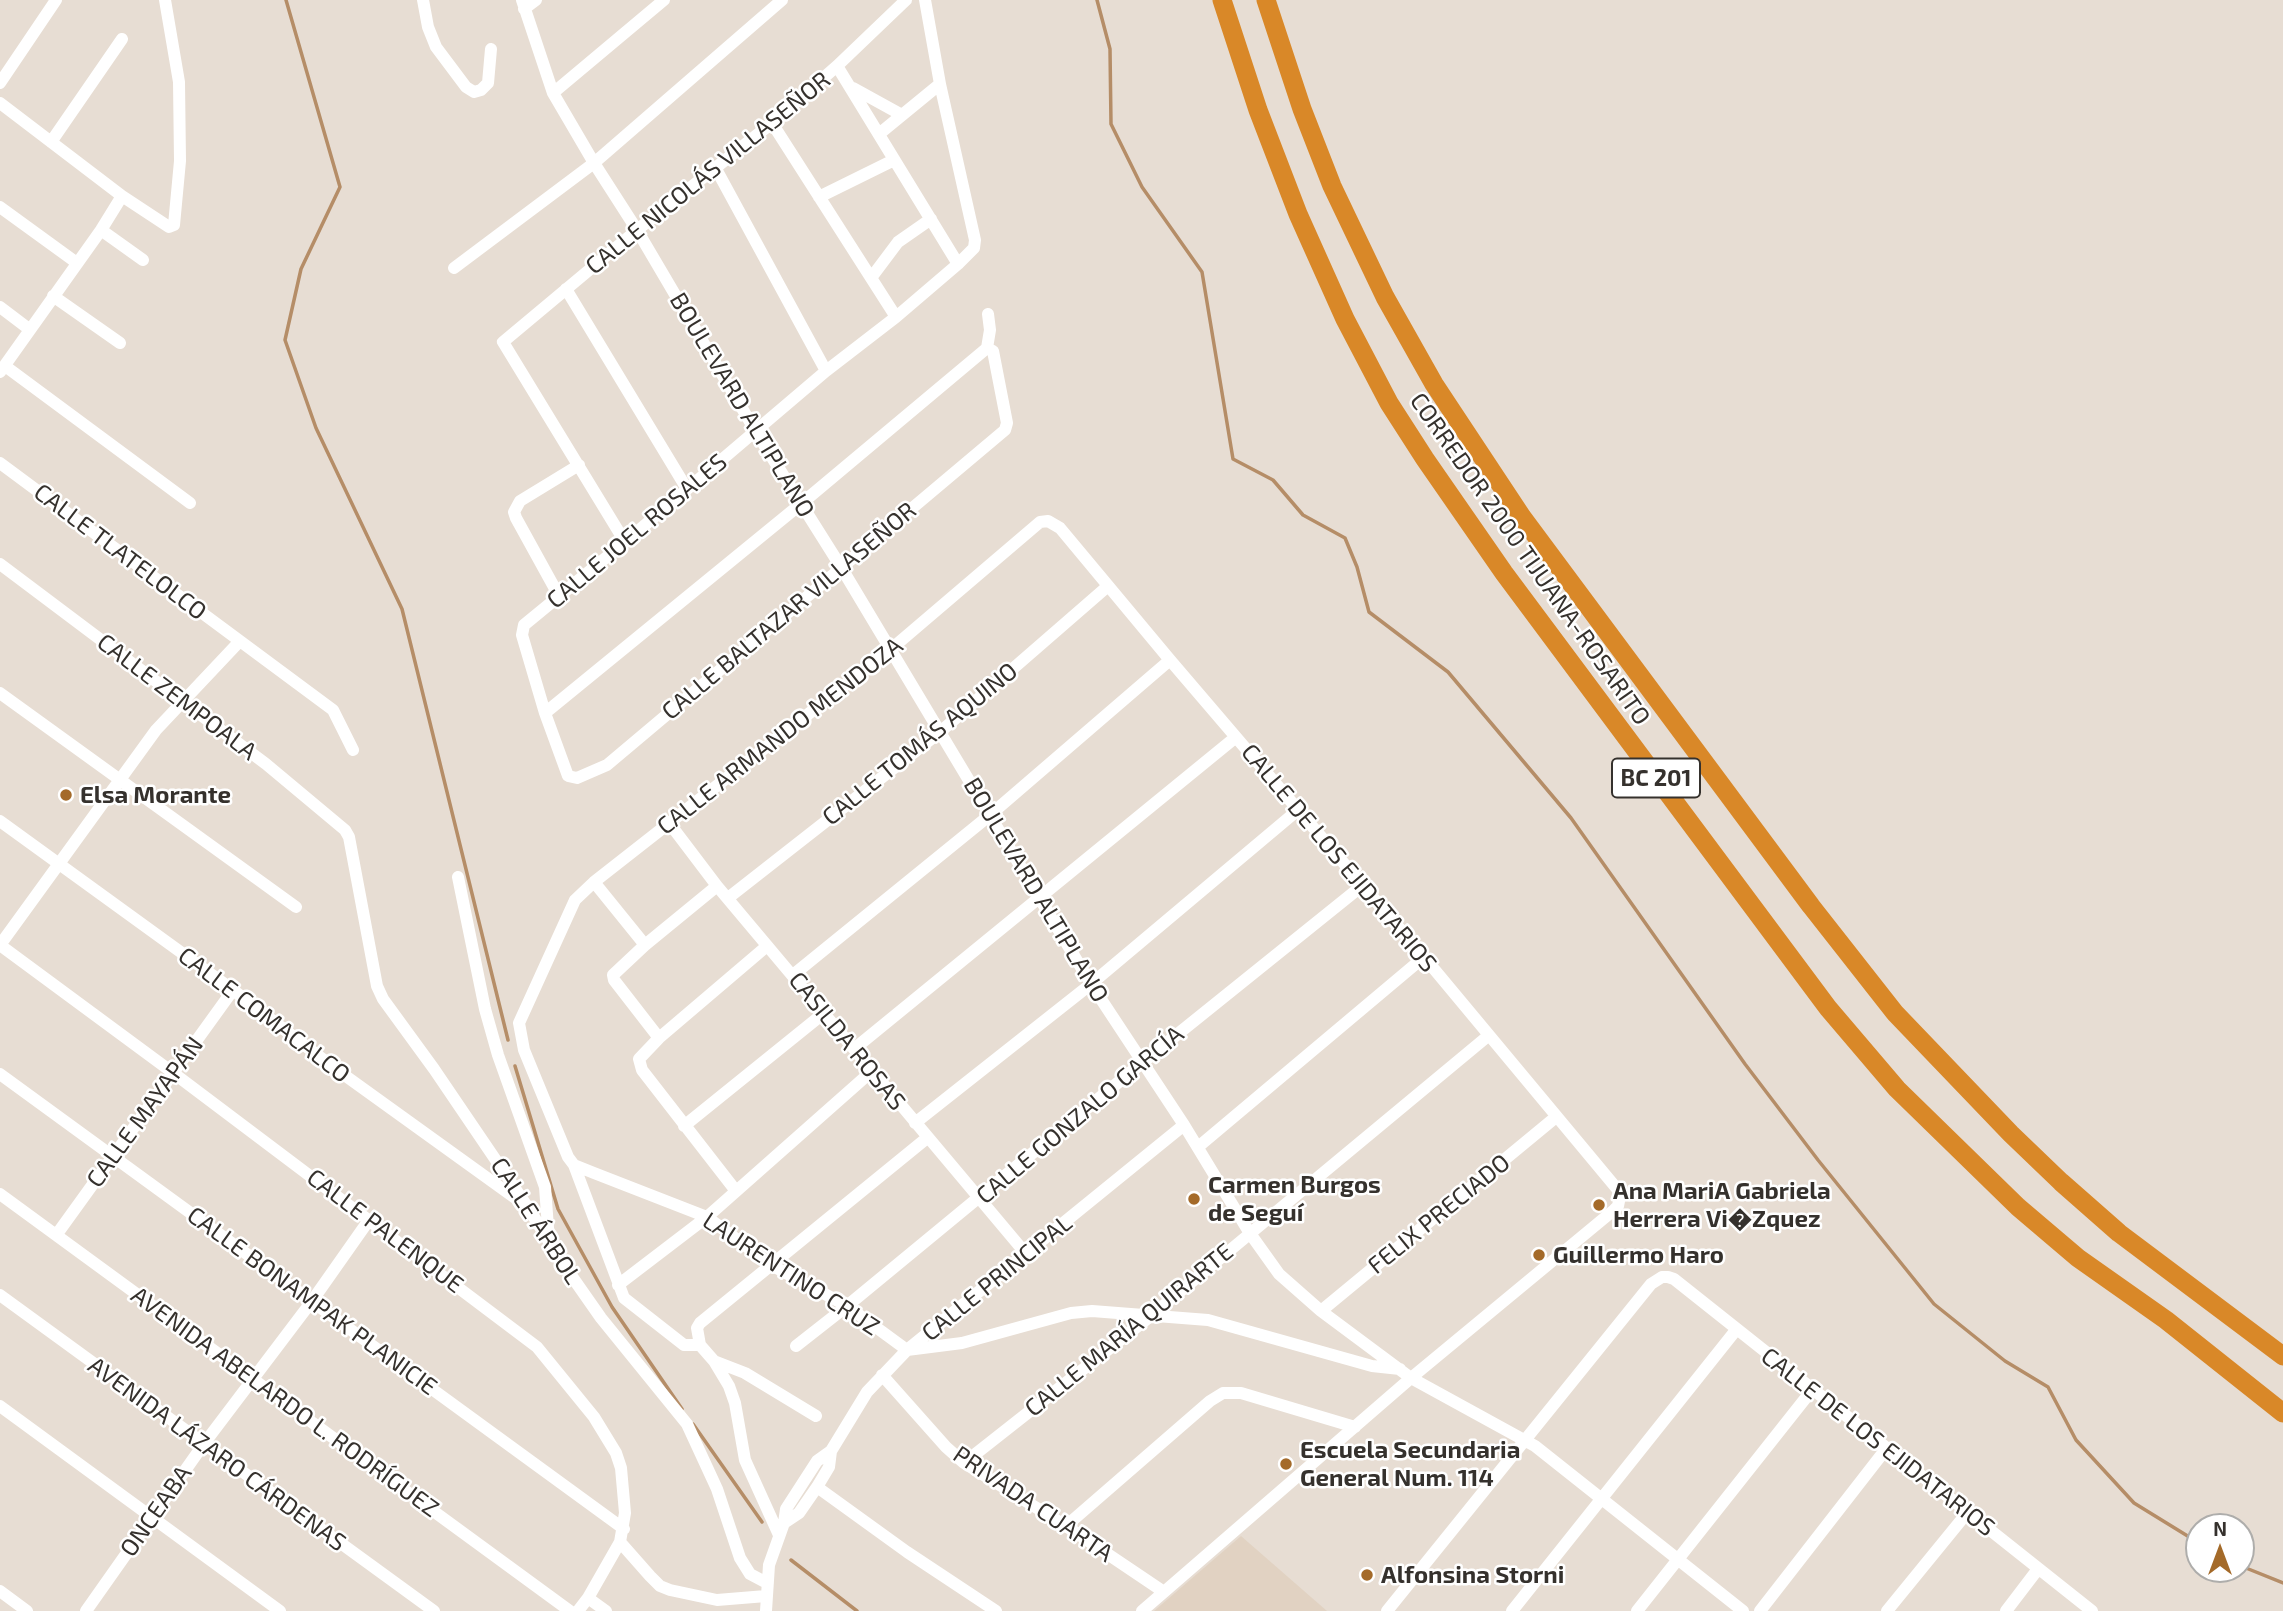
<!DOCTYPE html>
<html>
<head>
<meta charset="utf-8">
<style>
	body { margin:0 }
	#map { position:relative; width:2283px; height:1611px; overflow:hidden; background:#e7ddd3; font-family:"Exo 2",sans-serif }
	canvas { display:block }
	.north { position:absolute; left:2185px; top:1513px; width:70px; height:70px; box-sizing:border-box; background:#fff; border:2px solid #aeadab; border-radius:50%; rotate:0deg; font-size:19px; font-weight:700; line-height:28px; text-align:center; color:#35312d }
	.north::after { content:''; display:block; margin:auto; width:24px; height:32px; background:#a46a29; clip-path:polygon(50% 0,100% 100%,50% 72%,0 100%) }
</style>
</head>
<body>
<div id="map">
<canvas width="2283" height="1611"></canvas>
<div class="north">N</div>
</div>
<script>
const c = document.querySelector('canvas').getContext('2d');
c.lineJoin = 'round';
function paint(path, color) {
  c.fillStyle = color;
  c.fill(path, 'evenodd');
}
function toPath(rows) {
  const path = new Path2D();
  for (const r of rows) {
    path.moveTo(r[0], r[1]);
    for (let i = 2; i < r.length; i += 2) path.lineTo(r[i], r[i + 1]);
  }
  return path;
}
function trace(path, color, width, dash) {
  c.strokeStyle = color;
  c.lineWidth = width;
  c.lineCap = dash ? 'butt' : 'round';
  c.setLineDash(dash || []);
  c.stroke(path);
}
function label(font, color, halo, rows, align = 'center') {
  c.font = font + ' "Exo 2",sans-serif';
  c.lineWidth = 5;
  c.setLineDash([]);
  c.textBaseline = 'middle';
  c.strokeStyle = halo;
  c.fillStyle = color;
  for (const [text, x, y, turn = 0] of rows) {
    c.save();
    c.translate(x, y);
    c.rotate((+turn || 0) * Math.PI / 180);
    c.textAlign = isNaN(turn) ? turn : align;
    if (halo) c.strokeText(text, 0, 0);
    c.fillText(text, 0, 0);
    c.restore();
  }
}
paint(toPath([
	[1241,1536,1327,1611,1154,1611]
]), '#e1d2c2');
trace(toPath([
	[286,0,340,187,301,269,285,340,316,428,402,609,508,1040],
	[1097,0,1110,49,1111,124,1142,187,1202,272,1233,459,1273,480,1303,515,1345,538,1357,567,1369,612,1448,672,1571,818,1745,1064,1818,1160,1934,1304,2005,1361,2048,1387,2076,1440,2134,1503,2199,1543],
	[515,1066,558,1209,612,1307,682,1409],
	[693,1424,762,1522],
	[791,1560,857,1611],
	[2241,1566,2283,1583]
]), '#b58d67', 3.5);
trace(toPath([
	[423,0,428,27,436,47,466,87,474,92,481,90,488,83,491,49],
	[522,0,553,93,594,163,637,230,756,432,841,567,1091,984,1184,1125,1249,1232,1279,1274,1321,1311,1411,1378,1535,1446,1743,1611],
	[925,0,940,84,975,240,974,248,958,264,896,317,826,371,625,542,524,625,522,635,545,713,568,776,577,778,607,765,1005,430,1007,423,993,351,987,348],
	[524,9,536,0],
	[837,66,958,264],
	[0,83,56,0],
	[853,88,902,115],
	[553,93,664,0],
	[0,103,122,196,169,227,174,225,180,161,179,82,165,0],
	[772,123,896,317],
	[879,134,940,84],
	[51,142,122,39],
	[715,167,826,371],
	[819,197,894,160],
	[0,207,77,263],
	[101,230,143,260],
	[454,268,594,163,782,0],
	[871,278,898,242,931,219],
	[566,289,687,489],
	[53,296,120,343],
	[0,307,29,329],
	[987,348,990,330,988,314],
	[5,366,190,503],
	[0,372,101,230,122,196],
	[0,463,333,710,353,750],
	[625,542,503,342,637,230,772,123,837,66,906,0],
	[0,564,266,764,345,830,349,837,377,986,383,999,434,1069,529,1209,559,1258,601,1318,687,1424,717,1489,740,1558,750,1574,767,1583],
	[559,596,516,518,514,512,520,501,579,465],
	[0,693,296,907],
	[545,713,802,503,987,348],
	[0,821,233,990,329,1064,522,1203],
	[670,824,717,886,1027,1255],
	[458,877,485,1009,498,1055,545,1187,549,1241],
	[594,882,645,945],
	[728,898,940,732,1108,586],
	[0,945,172,1072,537,1347,594,1417,616,1453,621,1468,625,1513,620,1542,588,1598,578,1611],
	[0,945,156,730,239,642],
	[793,975,990,815,1170,660],
	[659,1038,614,980,613,975,645,945,717,886],
	[854,1049,1236,737],
	[0,1074,624,1529],
	[915,1123,1091,984,1298,810],
	[684,1126,824,1013],
	[1198,1147,1424,957],
	[574,1165,624,1298,684,1345,700,1345],
	[736,1191,642,1070,639,1059,659,1038,767,946],
	[0,1194,570,1611],
	[57,1234,233,990],
	[618,1285,707,1217,872,1071],
	[0,1295,434,1611],
	[1321,1311,1556,1117],
	[796,1346,847,1306,1143,1062,1363,885],
	[714,1361,745,1373,816,1416],
	[882,1375,946,1447,964,1463,1066,1526,1164,1592],
	[0,1406,280,1611],
	[964,1463,1152,1315,1488,1036],
	[817,1487,907,1552,996,1611],
	[784,1523,799,1513,817,1487,829,1467,831,1451,867,1392,907,1350,1184,1125],
	[1066,1526,1210,1401,1223,1393,1241,1393,1355,1427],
	[779,1535,745,1460,735,1403,729,1386,714,1361,700,1345,697,1328,700,1323,927,1138],
	[620,1542,650,1576,660,1586,670,1590,717,1600,766,1596],
	[0,1591,27,1611],
	[588,1598,606,1611],
	[86,1611,203,1445,312,1301,369,1220],
	[766,1611,769,1565,784,1523,786,1509,817,1461,831,1451],
	[1142,1611,1411,1378,1614,1210,1618,1206,1620,1196,1618,1190,1424,957,1170,660,1060,528,1048,521,1040,522,890,650,594,882,575,900,519,1023,524,1050,568,1157,574,1165,594,1173,707,1217,771,1265,847,1306,907,1350,962,1343,1071,1313,1092,1311,1208,1320,1372,1366,1400,1369],
	[1387,1611,1651,1284,1662,1277,1668,1277,1674,1279,2092,1611],
	[1512,1611,1736,1330],
	[1637,1611,1812,1390],
	[1760,1611,1886,1449],
	[1887,1611,1967,1513],
	[2006,1611,2038,1569]
]), '#fff', 12);
trace(toPath([
	[1222,0,1258,110,1298,214,1345,319,1389,403,1425,459,1504,573,1828,1008,1897,1089,2018,1207,2078,1258,2166,1320,2283,1413],
	[1266,0,1302,109,1332,186,1385,297,1434,384,1522,517,1811,906,1895,1013,2011,1134,2061,1182,2119,1233,2283,1356]
]), '#d98828', 19);
for (const [x, y, r, color] of [
	[66,795,7,"#a46a29"],
	[1194,1199,7,"#a46a29"],
	[1599,1205,7,"#a46a29"],
	[1539,1255,7,"#a46a29"],
	[1286,1464,7,"#a46a29"],
	[1367,1575,7,"#a46a29"]
]) {
  const dot = new Path2D();
  dot.arc(x, y, r, 0, 2 * Math.PI);
  c.fillStyle = color;
  c.fill(dot);
  trace(dot, '#fff', 2.5);
}
for (const [x, y, w] of [
	[1656,778,88]
]) {
  const box = new Path2D();
  box.roundRect(x - w / 2, y - 19.5, w, 39, 5);
  c.fillStyle = '#fff';
  c.fill(box);
  trace(box, '#35312d', 2);
}
label('bold 23px', '#35312d', null, [
	["BC 201",1656,778]
]);
label('24px', '#35312d', '#fff', [
	["CALLE NICOLÁS VILLASEÑOR",708,173,-39],
	["BOULEVARD ALTIPLANO",742,405,59],
	["CALLE JOEL ROSALES",637,531,-40],
	["CALLE TLATELOLCO",120,552,37],
	["CORREDOR 2000 TIJUANA-ROSARITO",1530,559,55],
	["CALLE BALTAZAR VILLASEÑOR",789,611,-40],
	["CALLE ZEMPOALA",177,697,37],
	["CALLE ARMANDO MENDOZA",780,736,-38],
	["CALLE TOMÁS AQUINO",920,744,-39],
	["CALLE DE LOS EJIDATARIOS",1339,858,50],
	["BOULEVARD ALTIPLANO",1036,890,59],
	["CALLE COMACALCO",264,1015,37],
	["CASILDA ROSAS",847,1041,51],
	["CALLE MAYAPÁN",145,1112,-54],
	["CALLE GONZALO GARCÍA",1080,1115,-40],
	["FELIX PRECIADO",1439,1214,-39],
	["CALLE ÁRBOL",536,1221,57],
	["CALLE PALENQUE",385,1231,37],
	["LAURENTINO CRUZ",791,1274,33],
	["CALLE PRINCIPAL",997,1278,-39],
	["CALLE BONAMPAK PLANICIE",312,1301,36],
	["CALLE MARÍA QUIRARTE",1129,1330,-39],
	["AVENIDA ABELARDO L. RODRÍGUEZ",285,1402,36],
	["CALLE DE LOS EJIDATARIOS",1878,1442,38],
	["AVENIDA LÁZARO CÁRDENAS",217,1454,36],
	["PRIVADA CUARTA",1033,1504,34],
	["ONCEABA",156,1511,-55]
]);
label('bold 24px', '#35312d', '#fff', [
	["Elsa Morante",80,795],
	["Carmen Burgos",1208,1185],
	["de Seguí",1208,1213],
	["Ana MariA Gabriela",1613,1191],
	["Herrera Vi�Zquez",1613,1219],
	["Guillermo Haro",1553,1255],
	["Escuela Secundaria",1300,1450],
	["General Num. 114",1300,1478],
	["Alfonsina Storni",1381,1575]
], 'left');
</script>
</body>
</html>
